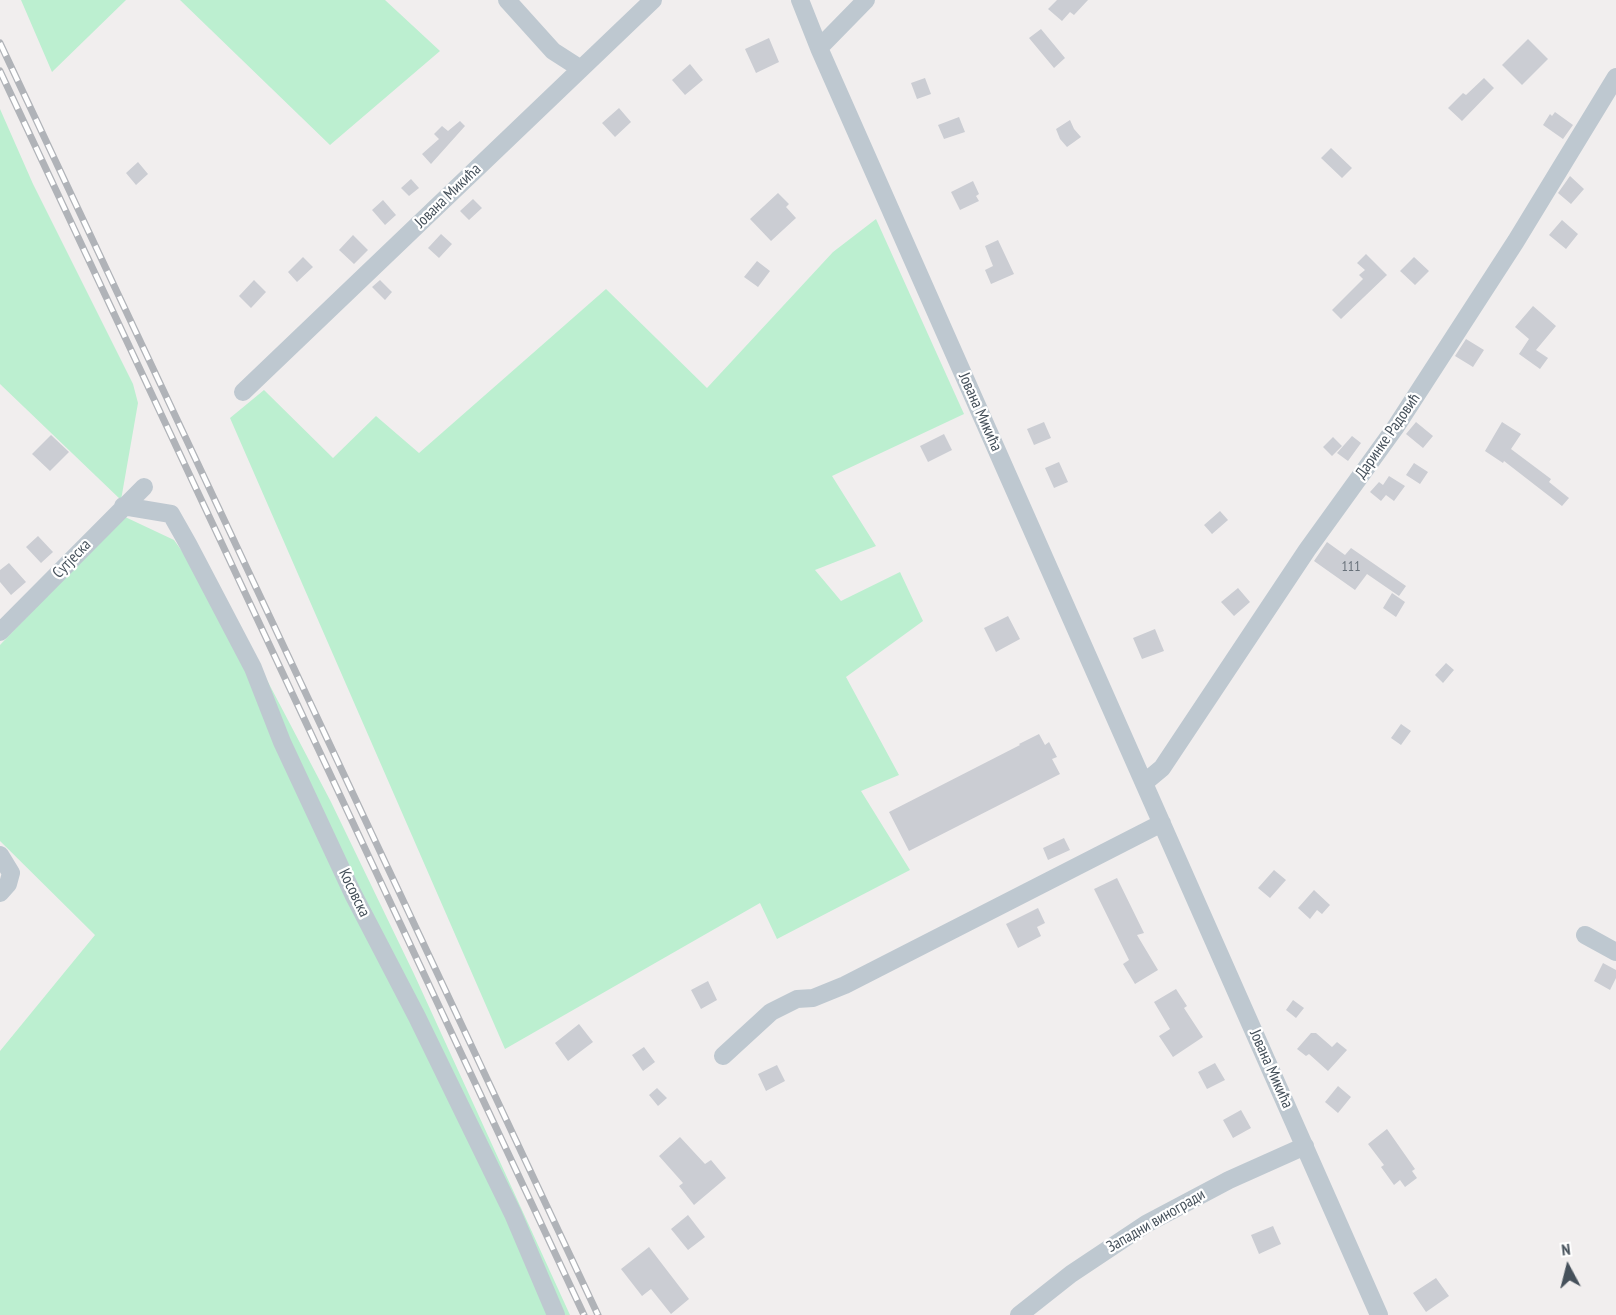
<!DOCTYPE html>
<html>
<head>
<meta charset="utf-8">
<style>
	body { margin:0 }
	#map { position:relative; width:1616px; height:1315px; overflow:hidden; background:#f1eeee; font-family:"PT Sans Narrow",sans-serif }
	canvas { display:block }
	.north { position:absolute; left:1538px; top:1237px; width:60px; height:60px; -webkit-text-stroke:4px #fff; paint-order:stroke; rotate:353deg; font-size:16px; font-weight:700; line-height:24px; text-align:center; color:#46515b }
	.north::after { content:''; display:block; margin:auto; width:21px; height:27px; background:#46515b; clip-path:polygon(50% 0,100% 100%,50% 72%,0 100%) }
</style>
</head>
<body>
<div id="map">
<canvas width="1616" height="1315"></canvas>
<div class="north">N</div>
</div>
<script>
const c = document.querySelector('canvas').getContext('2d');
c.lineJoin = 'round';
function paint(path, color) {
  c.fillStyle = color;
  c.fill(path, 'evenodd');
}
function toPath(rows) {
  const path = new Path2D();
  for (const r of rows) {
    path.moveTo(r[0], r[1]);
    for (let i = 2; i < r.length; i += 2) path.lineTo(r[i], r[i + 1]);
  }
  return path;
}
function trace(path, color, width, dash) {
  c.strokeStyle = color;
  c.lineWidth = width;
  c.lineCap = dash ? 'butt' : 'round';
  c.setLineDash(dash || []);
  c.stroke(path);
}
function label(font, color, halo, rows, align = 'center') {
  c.font = font + ' "PT Sans Narrow",sans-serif';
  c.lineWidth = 4.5;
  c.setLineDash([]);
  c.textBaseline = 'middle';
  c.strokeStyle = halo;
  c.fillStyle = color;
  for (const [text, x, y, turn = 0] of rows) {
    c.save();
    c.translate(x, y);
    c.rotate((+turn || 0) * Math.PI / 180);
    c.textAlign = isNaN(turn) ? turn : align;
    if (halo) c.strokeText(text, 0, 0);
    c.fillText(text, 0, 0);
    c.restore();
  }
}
paint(toPath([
	[21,0,126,0,52,72],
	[180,0,385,0,440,51,330,145],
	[0,109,33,184,133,384,138,403,121,500,0,384],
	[876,219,964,414,832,476,876,546,815,570,841,601,900,572,923,621,846,677,899,775,861,791,910,870,777,939,760,903,505,1049,230,418,264,390,333,458,376,416,419,453,606,289,707,388,833,252],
	[123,516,174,540,247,642,331,802,414,974,570,1315,0,1315,0,1051,95,935,0,841,0,645]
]), '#bcefd0');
paint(toPath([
	[1057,0,1088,0,1074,15,1070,12,1062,21,1048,9],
	[1041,29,1065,58,1054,68,1029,38],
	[769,38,779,62,756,73,745,49],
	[1528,39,1548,59,1522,85,1502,65],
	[690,64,703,80,685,95,672,80],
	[925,78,931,94,917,99,911,83],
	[1484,78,1494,88,1462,121,1448,108,1463,93,1466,95],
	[619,108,631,122,615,137,602,123],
	[1555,112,1573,125,1563,139,1543,125,1550,114,1552,116],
	[959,117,965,132,944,139,938,125],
	[1070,120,1074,129,1081,137,1067,147,1060,139,1056,129],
	[460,121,465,126,431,164,422,154,439,139,434,134,442,126,448,131],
	[1331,148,1352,168,1342,178,1321,158],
	[138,162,148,174,136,185,126,173],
	[1570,176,1584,189,1571,204,1558,193],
	[411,179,419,188,409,196,401,188],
	[973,181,979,194,976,196,979,201,960,210,951,192],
	[778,193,789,204,786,207,796,218,771,241,750,219],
	[473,199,482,208,469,220,460,211],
	[383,200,396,215,385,225,372,210],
	[1562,220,1578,234,1566,249,1549,235],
	[441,234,452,244,439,258,428,248],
	[353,235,368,250,354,264,339,250],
	[998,240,1014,274,991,284,985,270,993,266,985,246],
	[1366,254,1387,275,1341,319,1332,310,1363,279,1359,275,1365,270,1357,263],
	[303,257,313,267,297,282,288,272],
	[1414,257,1429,271,1415,285,1400,271],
	[757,261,770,271,758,287,744,277],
	[254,280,266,292,251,308,239,296],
	[380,280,392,292,385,300,372,287],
	[1533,306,1556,326,1536,350,1548,358,1540,369,1519,354,1529,339,1515,327],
	[1466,339,1484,350,1473,367,1455,356],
	[1044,422,1051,438,1034,445,1027,429],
	[1416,422,1433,436,1423,448,1406,434],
	[1502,422,1521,434,1511,449,1551,479,1549,482,1569,498,1562,506,1504,461,1503,463,1485,451],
	[944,434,952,450,928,462,920,446],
	[51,435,69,452,50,471,32,454],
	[1352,436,1361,443,1348,461,1337,453],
	[1333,437,1342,446,1332,456,1323,447],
	[1059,462,1068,482,1054,488,1045,468],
	[1414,463,1428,472,1420,484,1406,475],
	[1389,476,1405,486,1394,501,1386,495,1381,501,1370,492,1379,482,1383,485],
	[1220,511,1228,520,1212,534,1204,525],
	[38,536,53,552,41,563,26,547],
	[1327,542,1345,555,1351,548,1406,586,1399,596,1367,574,1355,590,1314,561],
	[9,563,26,582,11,595,0,582,0,570],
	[1238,588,1250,602,1234,616,1221,602],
	[1392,593,1405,602,1396,617,1383,608],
	[1008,616,1020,639,996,652,984,628],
	[1155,629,1164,651,1142,659,1133,638],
	[1446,663,1454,670,1443,683,1435,675],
	[1401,724,1411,731,1401,745,1391,738],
	[1039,734,1045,745,1049,742,1057,757,1052,759,1060,774,909,851,889,812,1020,745,1019,744],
	[1064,838,1070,850,1048,860,1043,848],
	[1274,870,1286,880,1270,898,1258,888],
	[1117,878,1144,933,1137,935,1158,970,1135,984,1123,964,1129,960,1094,889],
	[1314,890,1330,905,1322,914,1317,910,1310,919,1298,908],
	[1038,908,1045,923,1037,927,1041,936,1018,948,1006,924],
	[1603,963,1616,970,1616,978,1610,990,1594,981],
	[708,981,717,1000,701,1009,691,990],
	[1176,989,1187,1006,1184,1008,1203,1037,1173,1057,1159,1036,1170,1029,1154,1002],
	[1293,1000,1304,1008,1296,1018,1286,1010],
	[579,1024,593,1042,568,1061,555,1043],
	[1311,1033,1316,1033,1332,1047,1337,1042,1347,1050,1328,1071,1309,1054,1306,1056,1297,1049],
	[644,1047,655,1062,643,1071,632,1055],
	[1215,1063,1225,1080,1207,1089,1198,1072],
	[777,1065,785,1081,766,1091,758,1074],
	[1338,1086,1351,1097,1338,1113,1325,1102],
	[657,1088,667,1098,658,1106,649,1095],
	[1241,1110,1251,1128,1233,1138,1223,1120],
	[1387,1129,1415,1169,1412,1171,1417,1178,1405,1187,1400,1180,1394,1185,1381,1167,1384,1165,1368,1144],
	[680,1137,705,1164,711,1160,726,1178,694,1205,679,1186,683,1183,659,1156],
	[688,1215,705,1237,688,1250,671,1229],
	[1273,1226,1281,1244,1259,1254,1251,1235],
	[649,1247,689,1299,671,1314,651,1289,642,1296,621,1269],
	[1436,1278,1449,1296,1426,1312,1413,1293]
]), '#cbcdd3');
trace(toPath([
	[507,0,553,51,581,69],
	[800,0,819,48,1379,1315],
	[819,48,866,0],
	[243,392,653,0],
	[123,506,171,514,188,544,253,668,282,742,353,894,417,1017,513,1214,556,1315],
	[0,632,144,487],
	[1144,783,1162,768,1307,550,1395,428,1516,241,1616,77],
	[0,855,11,873,8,884,0,893],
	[1585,935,1616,952],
	[723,1056,771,1012,797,999,813,998,845,985,1162,823],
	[1019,1315,1071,1274,1146,1224,1229,1180,1305,1146]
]), '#bec8d0', 18);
const rail = toPath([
	[0,43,598,1315],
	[0,71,584,1315]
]);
trace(rail, '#b0b3b8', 7);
trace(rail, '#fff', 4.5, [14]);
label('14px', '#677079', null, [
	["111",1351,567]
]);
label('16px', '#46515b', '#fff', [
	["Јована Микића",448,196,-44],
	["Јована Микића",980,412,66],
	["Даринке Радовић",1388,436,-55],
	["Сутјеска",72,559,-46],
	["Косовска",354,893,64],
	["Јована Микића",1271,1069,66],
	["Западни виногради",1156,1221,-30]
]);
</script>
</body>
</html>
